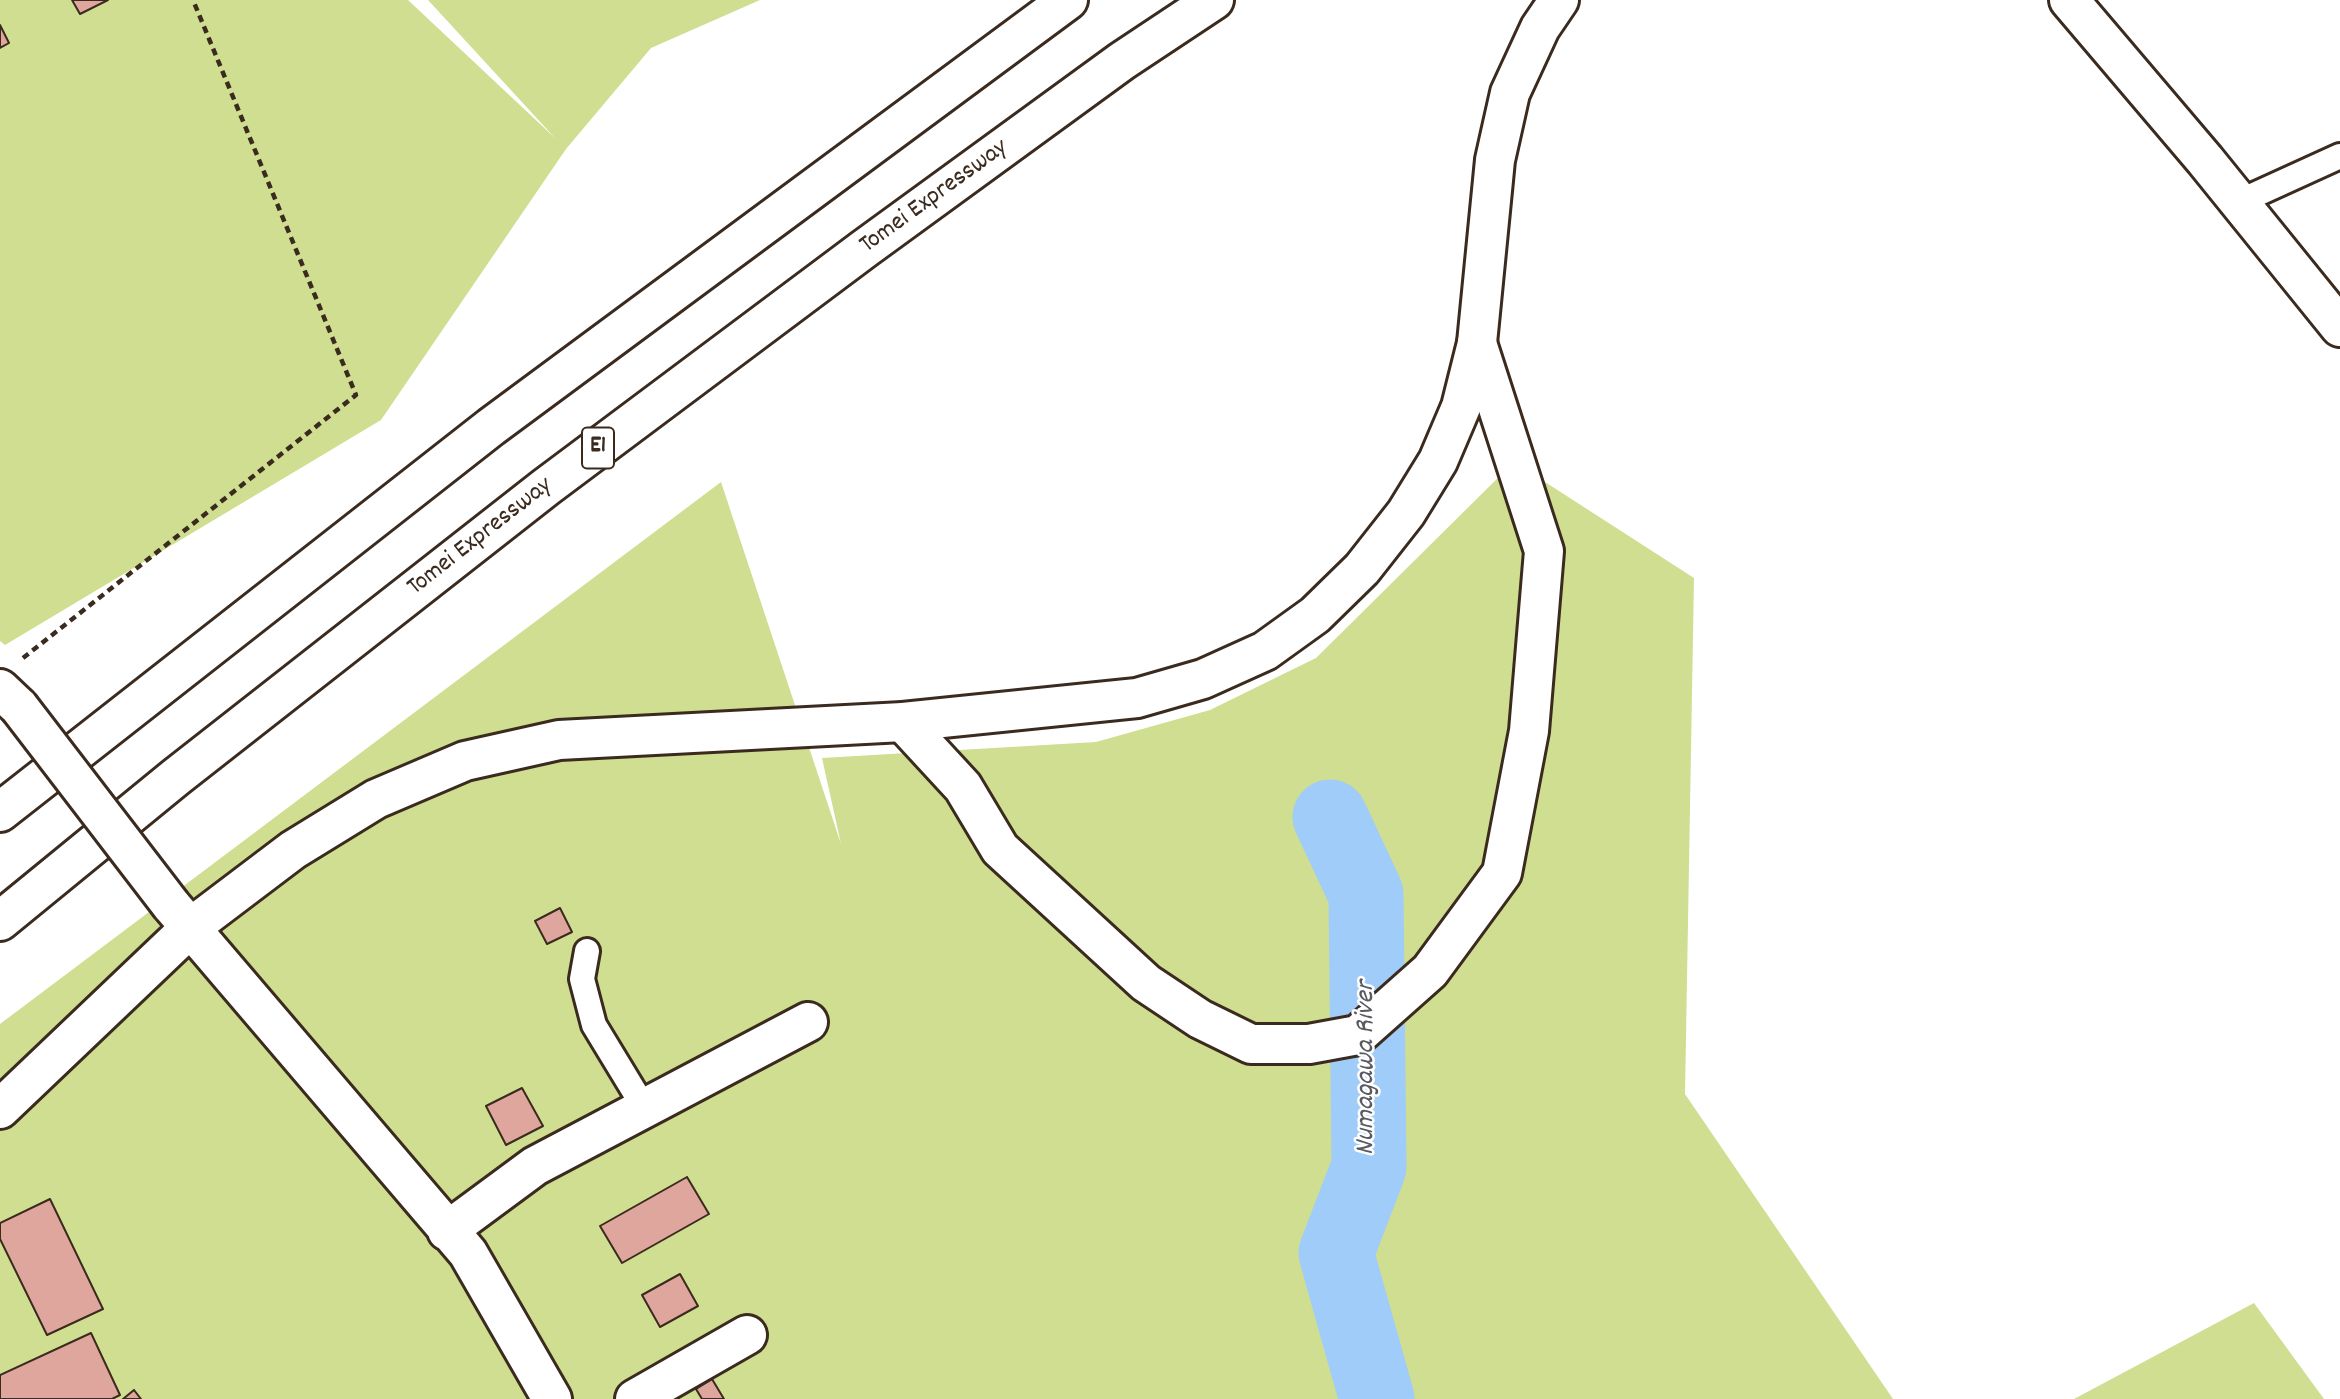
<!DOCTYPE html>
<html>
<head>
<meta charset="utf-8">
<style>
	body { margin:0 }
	canvas { display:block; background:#fff }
</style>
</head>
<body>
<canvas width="2340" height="1399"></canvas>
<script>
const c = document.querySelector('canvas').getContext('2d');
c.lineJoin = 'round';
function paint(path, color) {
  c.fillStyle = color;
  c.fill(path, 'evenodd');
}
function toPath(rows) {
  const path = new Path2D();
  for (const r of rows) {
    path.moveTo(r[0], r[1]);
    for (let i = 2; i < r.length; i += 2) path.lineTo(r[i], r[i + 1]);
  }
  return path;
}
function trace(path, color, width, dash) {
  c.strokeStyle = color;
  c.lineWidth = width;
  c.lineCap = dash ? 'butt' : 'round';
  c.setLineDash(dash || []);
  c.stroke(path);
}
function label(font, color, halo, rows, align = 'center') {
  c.font = font + ' Dekko,sans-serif';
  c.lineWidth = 5;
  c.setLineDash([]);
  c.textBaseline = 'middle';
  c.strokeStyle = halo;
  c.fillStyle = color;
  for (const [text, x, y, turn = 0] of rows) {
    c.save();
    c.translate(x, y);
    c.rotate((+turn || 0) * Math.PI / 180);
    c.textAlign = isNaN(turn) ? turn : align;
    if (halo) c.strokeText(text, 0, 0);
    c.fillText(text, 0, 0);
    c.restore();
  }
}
paint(toPath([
	[0,0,408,0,555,138,428,0,760,0,651,48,566,149,381,420,5,645,0,641],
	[1514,462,1694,578,1685,1094,1893,1399,0,1399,0,1024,721,482,841,844,822,758,1096,742,1210,710,1316,658],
	[2254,1303,2324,1399,2074,1399]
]), '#cfde91');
trace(toPath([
	[1330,817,1366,894,1369,1167,1336,1253,1377,1399]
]), '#9fccf9', 75);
const building = toPath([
	[72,0,108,0,80,14,72,0],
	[0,25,9,43,0,48,0,25],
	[560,908,572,932,547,944,535,921,560,908],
	[522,1088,543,1126,506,1145,486,1106,522,1088],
	[687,1177,709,1214,622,1263,600,1226,687,1177],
	[50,1199,103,1309,47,1335,0,1239,0,1223,50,1199],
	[680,1274,698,1306,660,1327,642,1295,680,1274],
	[91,1333,120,1395,112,1399,0,1399,0,1375,91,1333],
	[712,1379,724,1399,702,1399,696,1389,712,1379],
	[134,1390,141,1399,123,1399,134,1390]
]);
paint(building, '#dfa69d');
trace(building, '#3b2a1e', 2);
const lane = toPath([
	[2239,202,2340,156],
	[587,951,582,979,594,1025,645,1109]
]);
const street = toPath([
	[0,689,19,707],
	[903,722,963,787,1000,849,1146,983,1200,1019,1251,1044,1309,1044,1358,1035,1430,971,1502,873,1529,731,1544,551,1477,343],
	[171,905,468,1253,552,1399],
	[447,1231,535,1166,808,1022],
	[635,1399,747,1335]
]);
const secondary = toPath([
	[2069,0,2205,160,2340,327],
	[0,1109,190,928,293,850,376,799,465,761,559,740,903,722,1137,698,1203,679,1265,651,1315,615,1362,569,1406,513,1438,461,1461,407,1477,343,1495,160,1510,93,1540,28,1559,0]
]);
const highway = toPath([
	[0,812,491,427,1068,0],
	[0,921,176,777,546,487,864,249,1122,61,1214,0]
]);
trace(lane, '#3b2a1e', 30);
trace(street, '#3b2a1e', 44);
trace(secondary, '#3b2a1e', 44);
trace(highway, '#3b2a1e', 44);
trace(toPath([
	[23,658,356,395,193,0]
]), '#3b2a1e', 4.5, [7, 5]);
trace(lane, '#fff', 24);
trace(street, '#fff', 38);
trace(secondary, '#fff', 38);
trace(highway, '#fff', 38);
const streetBridge = toPath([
	[19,707,171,905]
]);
trace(streetBridge, '#3b2a1e', 44, []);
trace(streetBridge, '#fff', 38);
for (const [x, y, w] of [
	[598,448,32]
]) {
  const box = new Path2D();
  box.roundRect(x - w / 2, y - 20.5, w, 41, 5);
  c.fillStyle = '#fff';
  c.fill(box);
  trace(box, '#3b2a1e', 2);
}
label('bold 24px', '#3b2a1e', null, [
	["E1",598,448]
]);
label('26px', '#3b2a1e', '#fff', [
	["Tomei Expressway",935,198,-36],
	["Tomei Expressway",481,538,-38]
]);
label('italic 28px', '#595b60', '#fff', [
	["Numagawa River",1368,1068,-90]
]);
</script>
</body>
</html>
